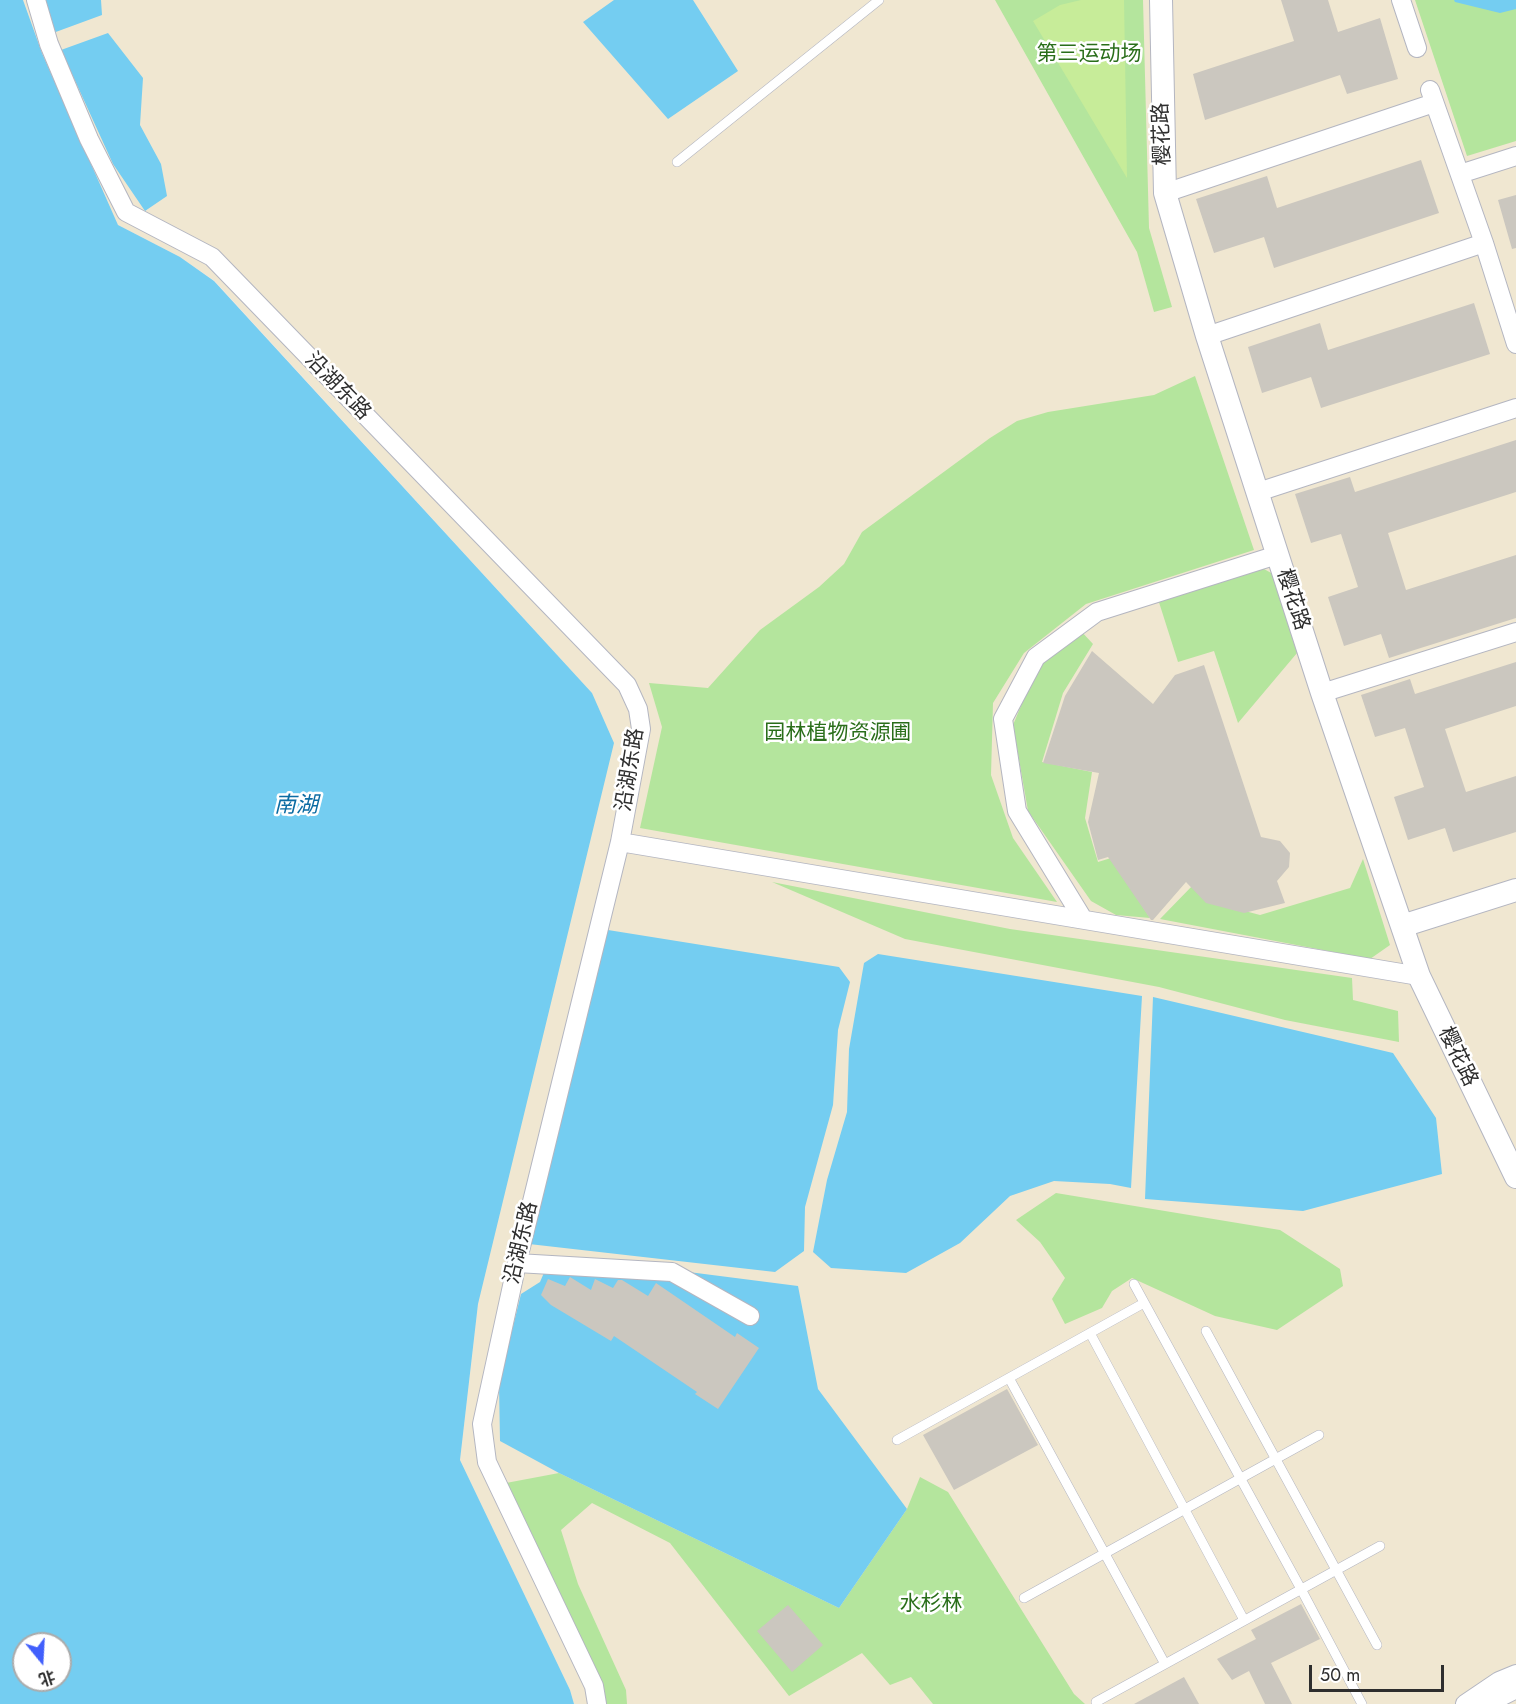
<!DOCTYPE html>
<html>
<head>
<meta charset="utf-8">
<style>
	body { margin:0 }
	#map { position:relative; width:1516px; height:1704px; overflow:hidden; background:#efe9e1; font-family:Jost,"Noto Sans SC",sans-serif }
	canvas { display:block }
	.north { position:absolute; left:12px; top:1632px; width:60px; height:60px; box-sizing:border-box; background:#fff; border:2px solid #ababab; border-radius:50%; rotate:162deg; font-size:16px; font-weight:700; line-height:24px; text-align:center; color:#2e2e2e }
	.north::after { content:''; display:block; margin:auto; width:21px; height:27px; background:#415ffc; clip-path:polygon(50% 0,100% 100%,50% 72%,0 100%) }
	.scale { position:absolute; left:1309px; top:1665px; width:135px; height:27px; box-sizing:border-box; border:3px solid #2e2e2e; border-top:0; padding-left:8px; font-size:18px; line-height:21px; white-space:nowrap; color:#2e2e2e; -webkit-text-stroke:4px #fff; paint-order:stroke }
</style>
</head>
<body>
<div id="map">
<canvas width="1516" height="1704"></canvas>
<div class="north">北</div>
<div class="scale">50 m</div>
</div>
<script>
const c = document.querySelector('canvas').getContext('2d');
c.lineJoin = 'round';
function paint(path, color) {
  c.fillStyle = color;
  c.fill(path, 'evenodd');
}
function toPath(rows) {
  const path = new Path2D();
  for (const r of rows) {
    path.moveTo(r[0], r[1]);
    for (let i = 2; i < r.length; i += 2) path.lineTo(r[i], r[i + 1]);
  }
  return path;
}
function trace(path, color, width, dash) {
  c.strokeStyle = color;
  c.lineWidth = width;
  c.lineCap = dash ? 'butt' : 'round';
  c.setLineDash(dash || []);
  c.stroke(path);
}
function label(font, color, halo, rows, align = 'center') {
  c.font = font + ' Jost,"Noto Sans SC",sans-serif';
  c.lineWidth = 5;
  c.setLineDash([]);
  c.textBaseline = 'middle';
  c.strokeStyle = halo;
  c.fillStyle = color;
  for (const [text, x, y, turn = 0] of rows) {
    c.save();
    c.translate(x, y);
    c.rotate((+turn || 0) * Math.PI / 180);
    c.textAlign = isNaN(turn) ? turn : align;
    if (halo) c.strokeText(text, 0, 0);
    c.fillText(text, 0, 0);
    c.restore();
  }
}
paint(toPath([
	[23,0,1516,0,1516,1704,574,1704,570,1690,460,1460,478,1304,592,693,215,281,180,257,118,225,42,53]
]), '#f0e7d1');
paint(toPath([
	[995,0,1143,0,1149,228,1172,307,1154,312,1137,252],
	[1415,0,1516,0,1516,141,1467,156],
	[1195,376,1254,550,1086,604,1024,653,993,703,991,775,1013,838,1057,902,640,828,662,727,649,683,708,688,760,630,819,587,844,564,862,532,990,438,1017,421,1048,412,1154,395],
	[1255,564,1273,574,1297,653,1238,723,1214,651,1178,662,1157,596],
	[1080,630,1093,644,1063,693,1042,762,1092,772,1085,818,1098,862,1111,858,1150,918,1116,915,1091,901,1028,811,1013,725,1040,660],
	[1363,859,1390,945,1370,959,1160,919,1194,884,1215,903,1260,915,1350,888],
	[772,882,1010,929,1352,978,1353,1000,1398,1011,1399,1042,1285,1020,1159,987,905,939],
	[1056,1193,1280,1230,1340,1269,1343,1286,1277,1330,1215,1316,1132,1278,1112,1291,1102,1308,1065,1324,1052,1299,1065,1278,1040,1242,1016,1220],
	[559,1473,839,1608,907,1509,920,1477,948,1492,1074,1694,1085,1704,933,1704,911,1677,890,1685,862,1653,789,1696,670,1543,592,1503,561,1530,578,1584,626,1690,627,1704,604,1704,506,1483]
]), '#b4e59d');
paint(toPath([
	[1081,0,1124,0,1127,178,1033,21,1060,5]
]), '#c7ec99');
paint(toPath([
	[0,0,23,0,42,53,118,225,180,257,214,281,592,693,614,743,478,1304,460,1460,570,1690,574,1704,0,1704],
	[24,1644,60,1644,60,1680,24,1680],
	[42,0,101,0,102,15,53,33],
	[614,0,693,0,738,71,668,119,583,22],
	[1454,0,1516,0,1516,9,1500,13,1455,2],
	[108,33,143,78,140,125,161,164,167,196,145,211,113,164,61,50],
	[608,930,839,967,850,982,838,1030,833,1105,805,1207,804,1251,775,1272,529,1244],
	[878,954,1142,996,1131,1188,1110,1184,1054,1181,1010,1196,960,1243,906,1273,831,1268,813,1252,827,1180,847,1112,849,1049,864,963],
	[1153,997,1393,1053,1436,1118,1442,1174,1303,1211,1145,1199],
	[549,1261,673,1270,798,1286,818,1389,907,1509,839,1608,559,1473,500,1441,499,1383,521,1294,540,1282]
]), '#74cdf1');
paint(toPath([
	[1281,0,1328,0,1338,32,1380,18,1398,79,1347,94,1340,75,1205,120,1193,74,1294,41],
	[1421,160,1439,213,1274,268,1264,237,1214,253,1196,199,1267,176,1277,208],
	[1516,195,1516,248,1512,249,1498,200],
	[1474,303,1490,354,1321,408,1311,377,1262,393,1248,347,1320,323,1328,350],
	[1516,440,1516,492,1388,533,1406,590,1516,555,1516,618,1389,658,1381,634,1344,646,1328,597,1358,587,1341,534,1311,543,1295,494,1350,477,1355,492],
	[1092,651,1153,704,1175,675,1204,665,1261,837,1280,841,1290,853,1289,867,1277,881,1285,903,1244,913,1206,903,1186,882,1153,920,1151,920,1108,857,1098,860,1088,822,1099,773,1043,763,1065,696],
	[1516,662,1516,706,1445,729,1466,792,1516,776,1516,832,1453,852,1445,828,1408,840,1394,797,1424,787,1405,728,1375,737,1361,695,1410,679,1415,694],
	[570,1277,591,1290,595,1279,613,1288,618,1280,622,1280,648,1296,656,1283,735,1337,737,1333,759,1348,718,1409,695,1394,697,1392,614,1336,611,1341,551,1305,541,1295,548,1279,565,1286],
	[1007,1389,1038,1445,954,1490,923,1435],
	[1301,1604,1320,1639,1271,1663,1292,1704,1265,1704,1249,1671,1232,1680,1217,1659,1256,1639,1251,1630],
	[788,1605,823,1645,792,1672,757,1631],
	[1184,1677,1199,1704,1134,1704]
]), '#cbc7bf');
const service = toPath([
	[677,162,879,0],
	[1134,1284,1301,1589,1362,1704],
	[1206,1331,1377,1645],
	[1090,1333,1244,1620],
	[1009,1378,1165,1664],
	[897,1440,1144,1303],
	[1024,1598,1319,1435],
	[1096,1702,1380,1546]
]);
const minor = toPath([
	[36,0,49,44,89,139,126,212,212,257,627,685,638,709,641,729,620,842,517,1263,482,1424,487,1462,594,1686,597,1704],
	[1401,0,1417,48],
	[1430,90,1484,243,1516,344],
	[1460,174,1516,156],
	[1165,193,1434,103],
	[1207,336,1484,243],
	[1258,492,1516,408],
	[1322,693,1516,632],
	[620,842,1419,976],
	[1083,919,1017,811,1003,719,1036,657,1097,612,1277,555],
	[517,1263,672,1272,750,1316],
	[1465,1704,1499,1681,1516,1674],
	[1487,1704,1516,1689]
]);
const tertiary = toPath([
	[1161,0,1165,193,1207,336,1322,693,1419,976,1516,1177],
	[1402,926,1516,890]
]);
trace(service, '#b4b6c1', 10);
trace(minor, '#b4b6c1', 20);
trace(tertiary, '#b4b6c1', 24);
trace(service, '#fff', 9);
trace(minor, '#fff', 18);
trace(tertiary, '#fff', 22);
label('21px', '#2a6e1a', '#fff', [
	["第三运动场",1089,55],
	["园林植物资源圃",838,734],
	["水杉林",931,1605]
]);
label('21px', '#2e2e2e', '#fff', [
	["樱花路",1163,134,-92],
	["沿湖东路",337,387,46],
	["樱花路",1292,600,72],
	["沿湖东路",631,770,-81],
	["樱花路",1457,1057,64],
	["沿湖东路",522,1243,-77]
]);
label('italic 22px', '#0c6ca3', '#fff', [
	["南湖",296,807]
]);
</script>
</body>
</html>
